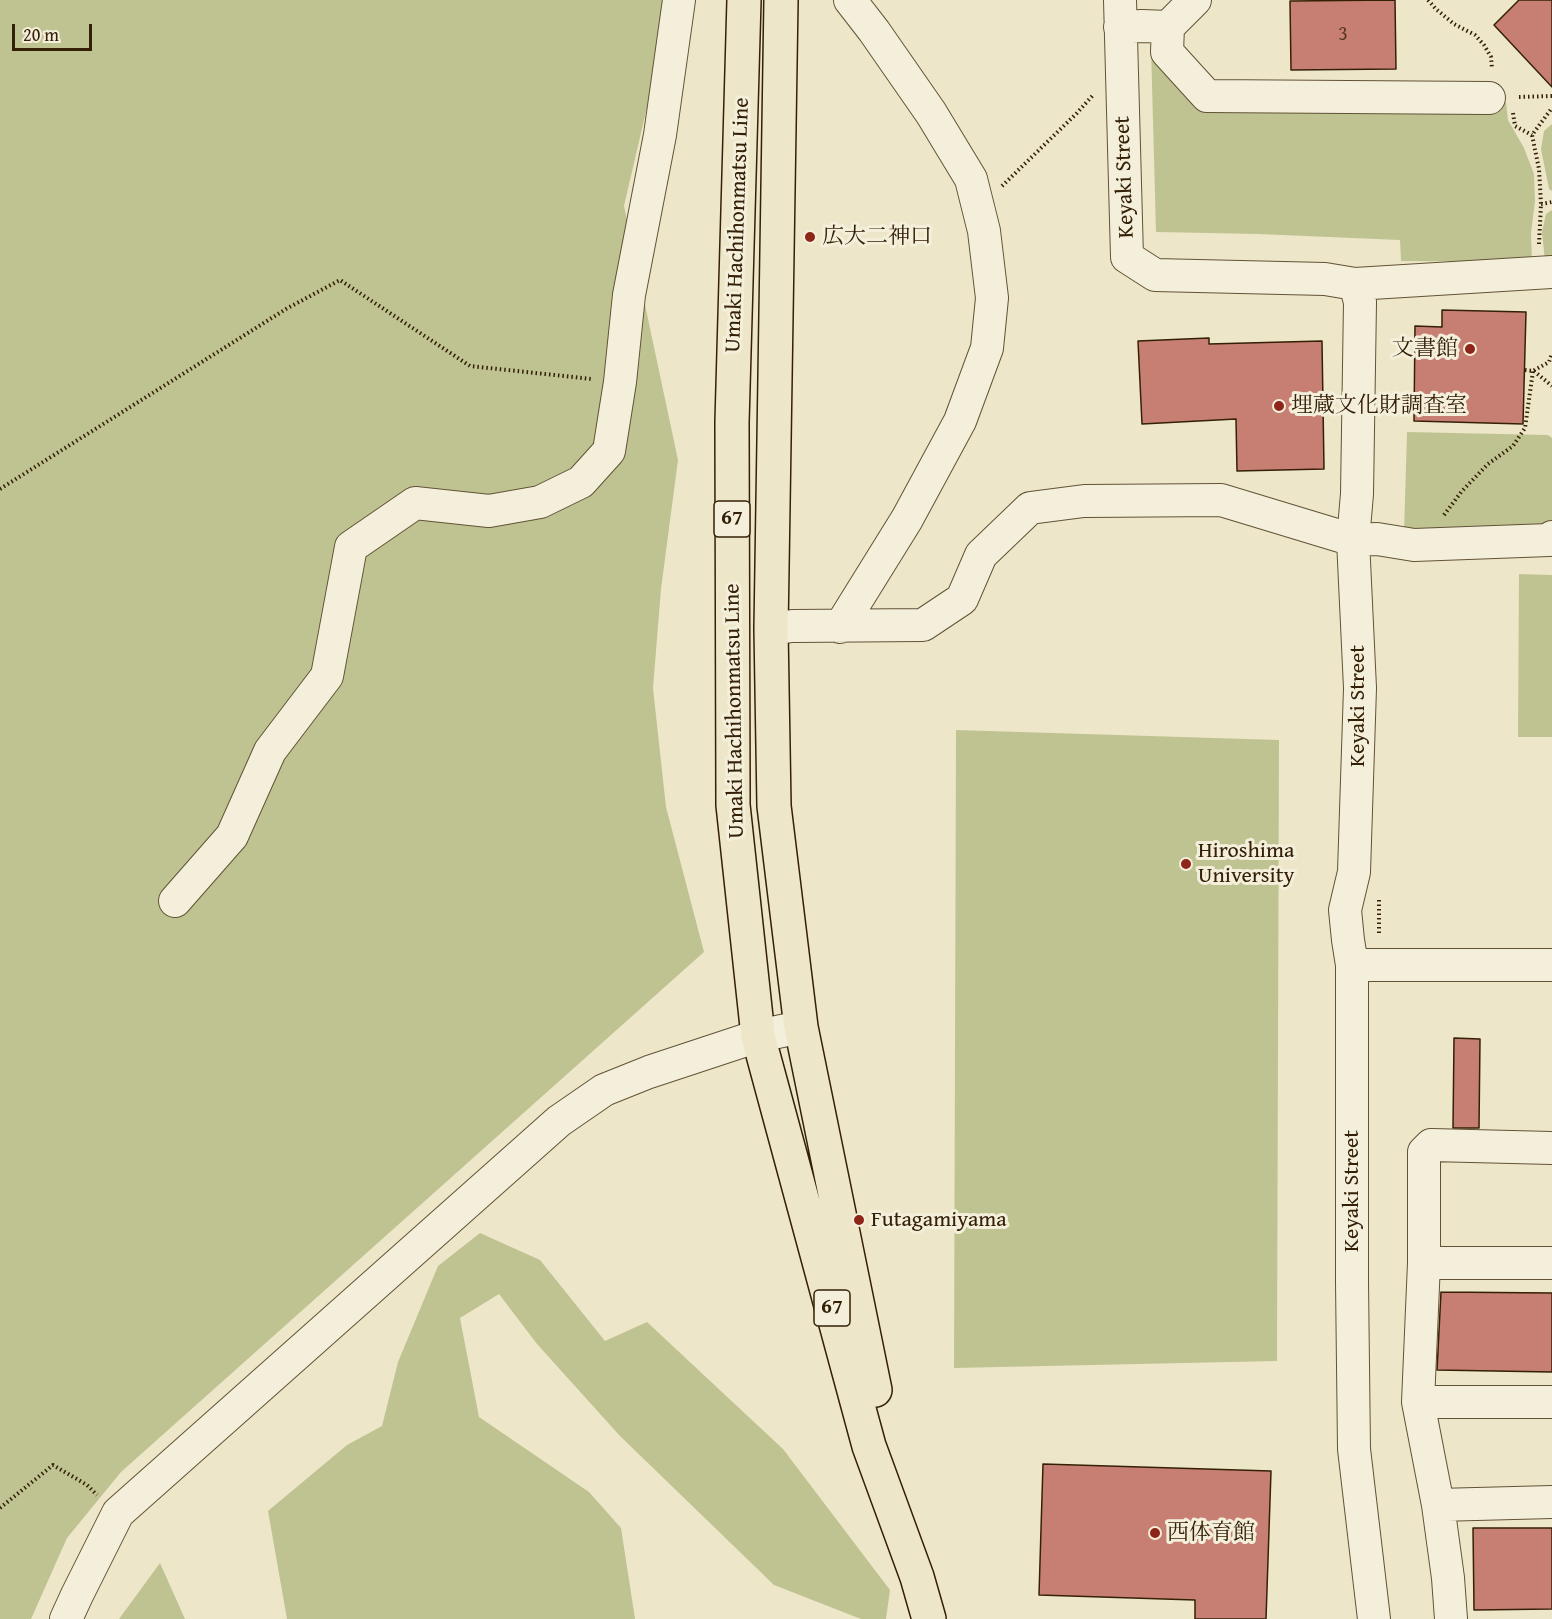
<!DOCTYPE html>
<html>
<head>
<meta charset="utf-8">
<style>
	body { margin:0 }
	#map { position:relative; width:1552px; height:1619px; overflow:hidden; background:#eee6c8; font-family:"Gentium Book Plus",serif }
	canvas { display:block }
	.scale { position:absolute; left:12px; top:24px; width:80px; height:27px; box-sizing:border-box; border:3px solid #342006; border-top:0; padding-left:8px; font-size:18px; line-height:21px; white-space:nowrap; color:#342006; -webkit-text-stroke:4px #f4efdb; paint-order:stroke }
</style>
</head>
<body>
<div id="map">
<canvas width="1552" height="1619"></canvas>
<div class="scale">20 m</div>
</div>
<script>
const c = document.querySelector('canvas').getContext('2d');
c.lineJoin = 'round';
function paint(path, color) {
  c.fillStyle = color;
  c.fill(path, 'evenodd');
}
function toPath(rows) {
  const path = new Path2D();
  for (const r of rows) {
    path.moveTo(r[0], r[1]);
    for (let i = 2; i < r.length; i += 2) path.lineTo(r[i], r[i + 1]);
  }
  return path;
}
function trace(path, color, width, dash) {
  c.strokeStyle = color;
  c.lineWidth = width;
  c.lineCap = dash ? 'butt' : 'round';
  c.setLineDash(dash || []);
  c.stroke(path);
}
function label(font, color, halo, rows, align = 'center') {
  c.font = font + ' "Gentium Book Plus","Noto Serif JP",serif';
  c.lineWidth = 6;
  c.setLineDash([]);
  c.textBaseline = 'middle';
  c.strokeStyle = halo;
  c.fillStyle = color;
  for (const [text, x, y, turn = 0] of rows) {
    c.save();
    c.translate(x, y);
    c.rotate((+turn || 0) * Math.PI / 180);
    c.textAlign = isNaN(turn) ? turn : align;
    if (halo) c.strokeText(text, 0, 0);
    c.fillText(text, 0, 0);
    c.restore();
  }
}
paint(toPath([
	[0,0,662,0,660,27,651,90,624,206,678,460,661,589,653,688,666,807,704,952,121,1472,67,1538,31,1619,0,1619],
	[1151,47,1169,62,1201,98,1506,102,1508,120,1524,148,1534,174,1535,201,1531,233,1532,262,1401,261,1400,240,1258,234,1156,232],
	[1552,124,1552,191,1549,189,1541,149,1544,131],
	[1552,210,1552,261,1545,261,1542,232,1546,214],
	[1407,432,1548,435,1552,438,1552,529,1404,533],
	[1519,574,1552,575,1552,737,1518,737],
	[956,730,1279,740,1277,1361,954,1368],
	[480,1233,540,1260,605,1341,647,1322,783,1449,890,1590,886,1619,861,1619,774,1585,620,1436,537,1344,499,1294,460,1318,479,1417,589,1492,621,1528,635,1619,287,1619,268,1511,347,1445,382,1426,398,1362,438,1266],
	[160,1563,185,1619,119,1619]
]), '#bfc392');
const building = toPath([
	[1395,0,1396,69,1291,70,1290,1,1395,0],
	[1519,0,1552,0,1552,87,1494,25,1519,0],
	[1442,310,1526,312,1523,424,1414,421,1415,326,1442,327,1442,310],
	[1209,338,1209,344,1322,341,1324,469,1237,471,1236,419,1142,424,1138,341,1209,338],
	[1454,1038,1480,1039,1479,1128,1453,1128,1454,1038],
	[1441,1292,1552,1293,1552,1372,1437,1370,1441,1292],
	[1043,1464,1271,1471,1266,1619,1195,1619,1195,1600,1039,1595,1043,1464],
	[1473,1528,1552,1528,1552,1609,1474,1610,1473,1528]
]);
paint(building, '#c87f73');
trace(building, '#342006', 1.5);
const minor = toPath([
	[1120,0,1127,257,1155,275,1325,279,1355,284,1552,272],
	[1120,27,1142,26,1168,27,1195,0],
	[1168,27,1167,52,1207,96,1489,98],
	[1355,284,1360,302,1357,494,1353,540,1360,688,1354,872,1345,910,1348,940,1352,965,1352,1282,1354,1449,1374,1619],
	[840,627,907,519,960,421,987,348,992,298,984,231,971,179,931,113,874,31,850,0],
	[771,629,792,626,923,625,962,599,981,555,1030,508,1084,501,1221,500,1353,540,1377,539,1414,545,1549,540,1552,537],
	[175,901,232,836,270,751,327,676,351,547,415,503,489,511,540,502,581,482,609,451,620,382,629,295,660,135,679,0],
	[1352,965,1552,965],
	[1552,1148,1431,1145,1424,1152,1424,1263,1552,1263],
	[1418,1402,1424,1263],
	[1438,1505,1552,1502],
	[66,1619,77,1595,118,1513,559,1121,604,1090,649,1072,758,1036,801,1027],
	[1451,1619,1448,1578,1438,1505,1418,1402,1552,1402]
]);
const major = toPath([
	[744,0,732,422,733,805,758,1036,869,1446,917,1577,929,1619],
	[781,0,771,629,774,806,801,1027,875,1390]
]);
trace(minor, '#625236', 34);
trace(major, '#342006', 36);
trace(toPath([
	[1428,0,1436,9,1454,24,1475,35,1484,45,1491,57,1492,69],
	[1519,97,1552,96],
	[1513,113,1515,126,1532,135],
	[1002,186,1077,113,1094,94],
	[1541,204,1552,202],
	[1539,244,1541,204,1539,169,1532,135,1552,108],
	[1525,370,1533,371,1549,362,1552,353],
	[1534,371,1552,386],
	[0,489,286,309,340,280,470,366,592,379],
	[1444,515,1462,491,1488,464,1513,446,1525,428,1533,371],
	[1379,900,1379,935],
	[0,1508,53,1465,87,1485,97,1495]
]), '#342006', 4, [1.5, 3]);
trace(minor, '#f4efdb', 32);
trace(major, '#eee6c8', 33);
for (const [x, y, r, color] of [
	[810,237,6,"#8f2418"],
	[1470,349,6,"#8f2418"],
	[1279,406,6,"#8f2418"],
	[1186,864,6,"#8f2418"],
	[859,1220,6,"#8f2418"],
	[1155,1533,6,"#8f2418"]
]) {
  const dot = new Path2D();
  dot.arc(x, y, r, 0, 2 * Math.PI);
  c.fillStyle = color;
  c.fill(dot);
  trace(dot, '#f4efdb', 2);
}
label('20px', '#593821', null, [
	["3",1343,35]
]);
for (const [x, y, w] of [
	[732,519,36],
	[832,1308,36]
]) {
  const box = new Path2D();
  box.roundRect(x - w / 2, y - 18, w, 36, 4.5);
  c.fillStyle = '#f4efdb';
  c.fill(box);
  trace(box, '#342006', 1.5);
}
label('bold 21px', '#342006', null, [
	["67",732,519],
	["67",832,1308]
]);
label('22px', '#342006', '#f4efdb', [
	["Keyaki Street",1125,177,-92],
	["Umaki Hachihonmatsu Line",738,225,-88],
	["Keyaki Street",1358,706,-90],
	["Umaki Hachihonmatsu Line",735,711,-91],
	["Keyaki Street",1352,1191,-90]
]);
label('22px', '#342006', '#f4efdb', [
	["広大二神口",822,237],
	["文書館",1458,349,"right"],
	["埋蔵文化財調査室",1291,406],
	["Hiroshima",1198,851],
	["University",1198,876],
	["Futagamiyama",871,1220],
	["西体育館",1167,1533]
], 'left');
</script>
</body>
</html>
